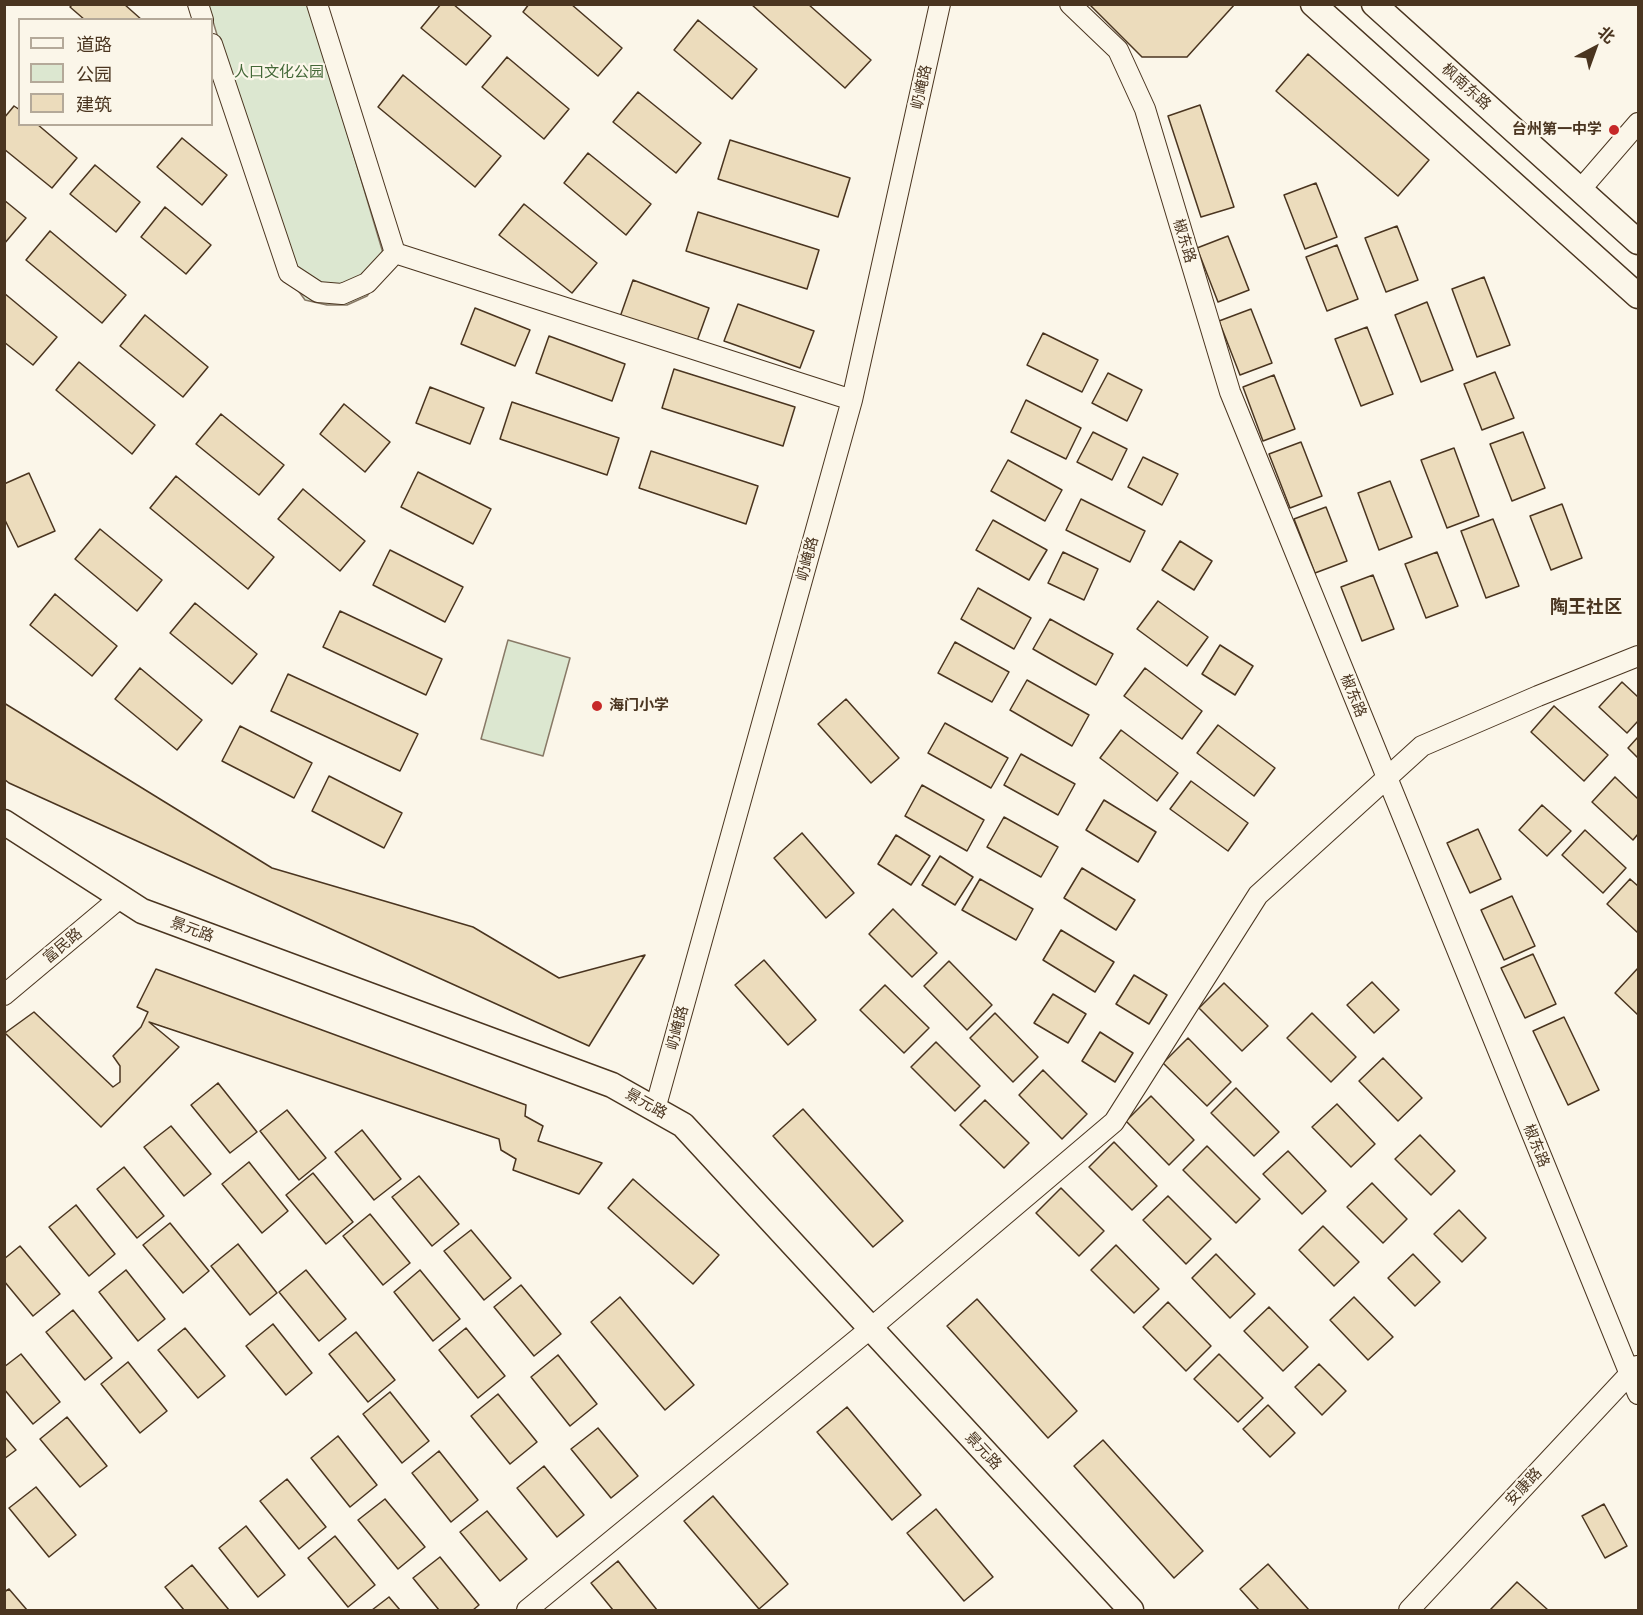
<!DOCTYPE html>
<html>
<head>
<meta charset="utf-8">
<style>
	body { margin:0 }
	#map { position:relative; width:1643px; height:1615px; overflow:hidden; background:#fbf6e9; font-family:"PT Sans Narrow","Noto Sans SC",sans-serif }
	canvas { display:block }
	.frame { position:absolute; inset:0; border:6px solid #4a3520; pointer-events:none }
	.legend { position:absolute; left:18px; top:18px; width:195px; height:108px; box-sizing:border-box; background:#fbf6e9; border:2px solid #b4a999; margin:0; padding:8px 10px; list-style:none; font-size:18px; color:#4a3520 }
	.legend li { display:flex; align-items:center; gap:12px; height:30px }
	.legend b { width:30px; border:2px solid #b4a999 }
	.north { position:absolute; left:1565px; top:18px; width:60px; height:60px; -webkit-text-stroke:4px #fbf6e9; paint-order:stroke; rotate:41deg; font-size:16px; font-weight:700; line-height:24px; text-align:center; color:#4a3520 }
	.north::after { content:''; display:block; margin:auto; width:21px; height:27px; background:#4a3520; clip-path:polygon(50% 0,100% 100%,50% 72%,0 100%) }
</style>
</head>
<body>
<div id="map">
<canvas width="1643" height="1615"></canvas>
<div class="frame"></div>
<ul class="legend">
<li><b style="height:8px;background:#fbf6e9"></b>道路</li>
<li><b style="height:16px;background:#dce7d0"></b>公园</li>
<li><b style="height:16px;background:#ecdcbc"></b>建筑</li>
</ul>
<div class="north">北</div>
</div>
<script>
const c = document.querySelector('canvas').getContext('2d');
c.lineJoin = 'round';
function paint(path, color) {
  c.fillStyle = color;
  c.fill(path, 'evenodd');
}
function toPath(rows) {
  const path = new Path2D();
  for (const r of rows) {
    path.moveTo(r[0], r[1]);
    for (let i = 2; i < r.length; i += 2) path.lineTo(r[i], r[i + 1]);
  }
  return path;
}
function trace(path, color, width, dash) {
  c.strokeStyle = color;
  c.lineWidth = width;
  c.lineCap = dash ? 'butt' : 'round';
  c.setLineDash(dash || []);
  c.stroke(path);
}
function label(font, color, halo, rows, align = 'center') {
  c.font = font + ' "PT Sans Narrow","Noto Sans SC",sans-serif';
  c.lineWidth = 4.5;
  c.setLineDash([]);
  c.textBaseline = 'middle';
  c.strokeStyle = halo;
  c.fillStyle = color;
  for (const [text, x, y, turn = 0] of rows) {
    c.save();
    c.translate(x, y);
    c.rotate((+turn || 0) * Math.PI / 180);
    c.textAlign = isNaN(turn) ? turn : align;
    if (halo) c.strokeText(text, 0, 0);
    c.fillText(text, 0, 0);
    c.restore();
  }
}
const green = toPath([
	[208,5,309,5,383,253,382,277,367,296,347,305,327,305,305,300,292,282,208,5],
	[508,640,570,658,543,756,481,739,508,640]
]);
paint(green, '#dce7d0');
trace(green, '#887966', 1.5);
const building = toPath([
	[73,4,124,4,142,20,85,20,70,7,73,4],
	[441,4,453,4,491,36,466,65,421,28,441,4],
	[529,4,571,4,622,48,598,76,523,12,529,4],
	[751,4,808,4,871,60,845,88,751,4],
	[1089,4,1235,4,1187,57,1142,57,1089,4],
	[698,20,757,69,732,99,674,50,698,20],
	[1308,54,1429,160,1398,196,1276,91,1308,54],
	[507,57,569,109,544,139,482,87,507,57],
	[403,75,501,156,475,187,378,107,403,75],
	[638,92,701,143,676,173,613,122,638,92],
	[1200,105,1234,207,1201,217,1168,116,1200,105],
	[14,106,20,110,20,124,37,124,77,158,52,188,4,149,4,118,14,106],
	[182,138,227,175,202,205,157,167,182,138],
	[730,140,850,178,838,217,718,179,730,140],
	[588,153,651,204,626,235,564,183,588,153],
	[95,165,140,202,116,232,70,194,95,165],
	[1316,183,1337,237,1305,249,1284,195,1316,183],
	[4,200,26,218,4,244,4,200],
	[524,204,597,263,572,293,499,235,524,204],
	[165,207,211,245,186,274,141,237,165,207],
	[698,212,819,250,807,289,686,251,698,212],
	[1397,226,1418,280,1386,292,1365,238,1397,226],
	[50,231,126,295,102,323,26,260,50,231],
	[1228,236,1249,290,1218,302,1197,248,1228,236],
	[1337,245,1358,299,1327,311,1306,257,1337,245],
	[1484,277,1510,345,1477,357,1452,289,1484,277],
	[633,280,709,308,696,344,620,317,633,280],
	[4,293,57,337,33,365,4,342,4,293],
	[1427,302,1453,370,1421,382,1395,315,1427,302],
	[738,304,814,331,800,368,724,341,738,304],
	[475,308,530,330,515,366,461,344,475,308],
	[1251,309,1272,363,1240,375,1219,321,1251,309],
	[145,315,208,367,183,397,120,346,145,315],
	[1367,327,1393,394,1361,406,1335,339,1367,327],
	[1043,333,1098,360,1082,392,1027,365,1043,333],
	[549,336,625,364,612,401,536,373,549,336],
	[79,362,155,425,132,454,56,390,79,362],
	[674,369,795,407,783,446,662,408,674,369],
	[1495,372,1514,418,1482,430,1464,384,1495,372],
	[1108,373,1142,390,1127,421,1092,403,1108,373],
	[1274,375,1295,429,1263,441,1243,387,1274,375],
	[430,387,484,408,470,444,416,423,430,387],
	[1026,400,1081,428,1066,459,1011,432,1026,400],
	[512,402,619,438,607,475,500,439,512,402],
	[344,404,390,442,365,472,320,434,344,404],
	[221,414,284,465,259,495,196,444,221,414],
	[1093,432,1127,449,1112,480,1077,462,1093,432],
	[1523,432,1545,488,1512,501,1490,444,1523,432],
	[1301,442,1322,496,1290,508,1269,454,1301,442],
	[1454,448,1479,516,1447,528,1421,460,1454,448],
	[651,451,758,486,746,524,639,488,651,451],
	[1143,457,1178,474,1162,505,1128,487,1143,457],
	[1008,460,1062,490,1045,521,991,491,1008,460],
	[418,472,491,509,473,544,401,507,418,472],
	[29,473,55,531,18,547,4,518,4,484,29,473],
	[176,476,274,557,248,589,150,508,176,476],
	[1390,481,1412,537,1379,550,1358,493,1390,481],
	[303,489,365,541,340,571,278,519,303,489],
	[1081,499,1145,531,1130,562,1066,530,1081,499],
	[1562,504,1582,558,1551,570,1530,516,1562,504],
	[1326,507,1347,561,1315,573,1294,519,1326,507],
	[1493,519,1519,586,1486,598,1461,531,1493,519],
	[993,520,1047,550,1029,580,976,550,993,520],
	[100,529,162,580,137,611,75,559,100,529],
	[1180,541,1212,561,1194,590,1162,570,1180,541],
	[390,550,463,587,445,622,373,585,390,550],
	[1063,552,1098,569,1084,600,1048,583,1063,552],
	[1437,552,1458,606,1426,618,1405,564,1437,552],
	[1373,575,1394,629,1362,641,1341,587,1373,575],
	[978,588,1031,618,1014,649,961,619,978,588],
	[55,594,117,646,92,676,30,625,55,594],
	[1158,601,1208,637,1187,666,1137,629,1158,601],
	[195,603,257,654,232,684,170,633,195,603],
	[340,611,442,659,426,695,323,647,340,611],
	[1050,619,1113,654,1096,685,1033,649,1050,619],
	[955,642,1009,672,992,702,938,673,955,642],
	[1220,645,1253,666,1235,695,1202,674,1220,645],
	[140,668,202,720,177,750,115,699,140,668],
	[1145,668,1202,711,1182,739,1124,696,1145,668],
	[288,674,418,734,400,771,271,711,288,674],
	[1027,680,1089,715,1072,746,1010,710,1027,680],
	[1622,682,1638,697,1638,721,1627,733,1599,707,1622,682],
	[846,699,899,758,871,783,818,724,846,699],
	[4,703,272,868,473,927,559,978,645,955,589,1046,9,783,4,779,4,703],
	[1554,706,1608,755,1584,781,1531,732,1554,706],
	[945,723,1008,758,991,788,928,753,945,723],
	[1218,725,1275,768,1254,796,1197,753,1218,725],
	[240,726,312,763,294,798,222,761,240,726],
	[1121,730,1178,773,1157,801,1100,758,1121,730],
	[1638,737,1638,758,1628,748,1638,737],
	[1021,754,1075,784,1058,815,1004,785,1021,754],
	[329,776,402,813,384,848,312,811,329,776],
	[1615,777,1638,799,1638,834,1633,840,1592,802,1615,777],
	[1191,781,1248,823,1228,851,1170,809,1191,781],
	[922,785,984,820,967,851,905,816,922,785],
	[1104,800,1156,832,1138,862,1086,830,1104,800],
	[1542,805,1571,831,1547,856,1519,830,1542,805],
	[1004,817,1058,847,1041,877,987,847,1004,817],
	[1478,829,1501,879,1470,893,1447,843,1478,829],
	[1585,830,1626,868,1603,893,1562,855,1585,830],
	[802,833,854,893,826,918,774,858,802,833],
	[896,835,930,856,911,885,878,864,896,835],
	[940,856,973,877,955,905,922,885,940,856],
	[1082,868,1135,900,1116,930,1064,898,1082,868],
	[980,879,1033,909,1016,940,962,910,980,879],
	[1630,879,1638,886,1638,933,1607,904,1630,879],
	[1512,896,1535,946,1504,960,1481,910,1512,896],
	[893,909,937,953,912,977,869,934,893,909],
	[1061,930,1114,962,1095,992,1043,960,1061,930],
	[1533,954,1556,1004,1525,1018,1501,968,1533,954],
	[764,960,816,1020,788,1045,735,985,764,960],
	[949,961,992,1005,967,1030,924,986,949,961],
	[1638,968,1638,1015,1615,993,1638,968],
	[156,969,526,1105,525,1116,543,1126,538,1141,602,1163,579,1194,513,1170,516,1159,501,1150,499,1139,149,1022,179,1047,101,1127,5,1033,34,1012,113,1087,120,1082,120,1066,113,1056,141,1027,148,1012,137,1007,156,969],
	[1134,975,1167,995,1149,1024,1116,1004,1134,975],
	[1372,982,1399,1010,1374,1033,1347,1005,1372,982],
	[1224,983,1268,1026,1242,1051,1199,1008,1224,983],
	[885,985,929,1028,904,1053,860,1010,885,985],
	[1053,994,1086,1014,1068,1043,1034,1023,1053,994],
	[995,1013,1038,1057,1013,1082,970,1038,995,1013],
	[1312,1013,1356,1057,1331,1082,1287,1038,1312,1013],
	[1564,1017,1599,1090,1568,1105,1533,1031,1564,1017],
	[1100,1032,1133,1053,1115,1082,1082,1061,1100,1032],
	[1188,1038,1231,1082,1207,1106,1163,1063,1188,1038],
	[936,1042,980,1086,955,1111,911,1067,936,1042],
	[1383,1058,1422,1098,1398,1121,1359,1081,1383,1058],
	[1043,1070,1087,1114,1062,1139,1019,1095,1043,1070],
	[218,1083,257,1132,230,1153,191,1105,218,1083],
	[1236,1088,1279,1132,1254,1156,1211,1113,1236,1088],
	[1151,1096,1194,1140,1169,1165,1126,1121,1151,1096],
	[985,1100,1029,1143,1004,1168,960,1125,985,1100],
	[1337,1104,1375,1144,1351,1167,1312,1127,1337,1104],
	[803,1109,903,1221,873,1247,773,1136,803,1109],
	[287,1110,326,1158,299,1180,260,1131,287,1110],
	[171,1126,211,1174,184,1196,144,1147,171,1126],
	[362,1130,401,1179,374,1200,335,1152,362,1130],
	[1420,1135,1455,1171,1431,1195,1395,1159,1420,1135],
	[1114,1142,1157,1186,1132,1210,1089,1167,1114,1142],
	[1207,1146,1260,1199,1236,1223,1183,1170,1207,1146],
	[1288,1151,1326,1191,1302,1214,1263,1174,1288,1151],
	[249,1162,288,1211,262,1233,222,1184,249,1162],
	[124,1167,164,1216,137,1238,97,1189,124,1167],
	[313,1173,353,1222,326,1244,286,1195,313,1173],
	[419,1176,459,1224,432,1246,392,1197,419,1176],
	[633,1179,719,1255,693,1284,608,1208,633,1179],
	[1372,1183,1407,1219,1383,1243,1347,1207,1372,1183],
	[1061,1188,1104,1231,1079,1256,1036,1213,1061,1188],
	[1168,1196,1211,1239,1186,1264,1143,1220,1168,1196],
	[76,1205,115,1254,89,1276,49,1227,76,1205],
	[1459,1210,1486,1238,1462,1262,1434,1234,1459,1210],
	[370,1214,410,1263,383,1285,343,1236,370,1214],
	[170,1223,209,1271,183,1293,143,1245,170,1223],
	[1323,1226,1359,1262,1334,1286,1299,1250,1323,1226],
	[471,1230,511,1278,484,1300,444,1251,471,1230],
	[238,1244,277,1293,250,1315,211,1266,238,1244],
	[1116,1245,1159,1289,1134,1313,1091,1270,1116,1245],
	[20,1246,60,1294,33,1316,4,1281,4,1259,20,1246],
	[1216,1254,1255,1294,1230,1318,1192,1278,1216,1254],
	[1413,1254,1440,1282,1415,1306,1388,1278,1413,1254],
	[126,1270,165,1319,138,1341,99,1292,126,1270],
	[306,1270,346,1319,319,1341,279,1292,306,1270],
	[420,1270,460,1319,433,1341,394,1292,420,1270],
	[521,1285,561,1334,534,1356,494,1307,521,1285],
	[620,1297,694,1385,665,1410,591,1322,620,1297],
	[1354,1297,1393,1337,1368,1360,1330,1320,1354,1297],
	[977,1299,1077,1411,1048,1438,947,1326,977,1299],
	[1168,1302,1211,1346,1186,1371,1143,1327,1168,1302],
	[1269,1307,1308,1347,1283,1371,1244,1331,1269,1307],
	[73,1310,112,1358,85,1380,46,1332,73,1310],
	[273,1324,312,1373,286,1395,246,1346,273,1324],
	[185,1328,225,1376,198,1398,158,1350,185,1328],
	[466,1328,505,1376,478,1398,439,1350,466,1328],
	[356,1332,395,1380,368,1402,329,1354,356,1332],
	[21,1354,60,1402,33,1424,4,1389,4,1367,21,1354],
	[1219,1354,1263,1398,1238,1422,1194,1379,1219,1354],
	[558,1355,597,1404,570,1426,531,1377,558,1355],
	[128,1362,167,1411,140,1433,101,1384,128,1362],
	[1319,1364,1346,1391,1322,1415,1295,1387,1319,1364],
	[390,1392,429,1441,402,1463,363,1414,390,1392],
	[498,1394,537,1442,510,1464,471,1416,498,1394],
	[1268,1405,1295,1433,1270,1457,1243,1429,1268,1405],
	[847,1407,921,1495,892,1520,817,1432,847,1407],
	[67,1417,107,1466,80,1487,40,1439,67,1417],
	[598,1428,638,1476,611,1498,571,1449,598,1428],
	[4,1436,16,1450,4,1459,4,1436],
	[338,1436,377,1485,350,1507,311,1458,338,1436],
	[1103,1440,1203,1551,1174,1578,1074,1466,1103,1440],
	[439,1451,478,1500,451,1522,412,1473,439,1451],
	[544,1466,584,1515,557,1537,517,1488,544,1466],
	[287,1479,326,1527,299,1549,260,1501,287,1479],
	[36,1487,76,1535,49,1557,9,1508,36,1487],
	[713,1496,788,1584,759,1609,684,1521,713,1496],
	[385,1499,425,1547,398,1569,358,1520,385,1499],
	[1604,1504,1627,1546,1605,1558,1582,1516,1604,1504],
	[936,1509,993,1577,964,1601,907,1533,936,1509],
	[487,1511,527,1559,500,1581,460,1532,487,1511],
	[246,1526,285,1575,258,1597,219,1548,246,1526],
	[335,1536,375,1585,348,1607,308,1558,335,1536],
	[440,1557,479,1605,473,1610,439,1610,413,1578,440,1557],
	[618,1561,657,1610,613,1610,591,1583,618,1561],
	[1268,1564,1309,1610,1259,1610,1240,1589,1268,1564],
	[192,1565,229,1610,184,1610,165,1587,192,1565],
	[1517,1582,1548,1610,1490,1610,1517,1582],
	[9,1589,27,1610,4,1610,4,1592,9,1589],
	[389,1597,400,1610,372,1610,389,1597]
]);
paint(building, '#ecdcbc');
trace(building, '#4a3520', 1.5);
const minor = toPath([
	[198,4,203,20],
	[317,4,395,253],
	[1070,4,1118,50,1145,109,1230,392,1638,1394],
	[212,44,289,273,318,292,342,294,367,283,395,253,852,400],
	[1580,190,1638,123],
	[4,995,121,897],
	[655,1109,852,400,940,4],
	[527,1610,871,1328,1114,1122,1258,895,1422,746,1538,696,1638,656],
	[1409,1610,1637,1366]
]);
const major = toPath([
	[1313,4,1638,296],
	[1374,4,1638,242],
	[4,822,142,911,612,1085,683,1125,1131,1610]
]);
trace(minor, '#4a3520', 22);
trace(major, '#4a3520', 27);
trace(minor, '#fbf6e9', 20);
trace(major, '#fbf6e9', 24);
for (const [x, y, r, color] of [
	[1614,130,6,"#c62828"],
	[597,706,6,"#c62828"]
]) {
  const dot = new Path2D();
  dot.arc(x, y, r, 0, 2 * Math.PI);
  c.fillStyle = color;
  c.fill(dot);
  trace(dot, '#fbf6e9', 2);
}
label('15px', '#436837', '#fbf6e9', [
	["人口文化公园",279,73]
]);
label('15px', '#4a3520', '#fbf6e9', [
	["屷崦路",922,87,-77],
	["枫南东路",1466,87,42],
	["椒东路",1184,241,73],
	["屷崦路",808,559,-75],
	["椒东路",1353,696,68],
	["景元路",192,930,20],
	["富民路",63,946,-40],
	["屷崦路",678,1028,-75],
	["景元路",646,1104,29],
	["椒东路",1536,1146,68],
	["景元路",983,1451,47],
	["安康路",1524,1487,-47]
]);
label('bold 15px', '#4a3520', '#fbf6e9', [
	["台州第一中学",1602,130],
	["海门小学",609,706,"left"]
], 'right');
label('bold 18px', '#4a3520', '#fbf6e9', [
	["陶王社区",1586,608]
]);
</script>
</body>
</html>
